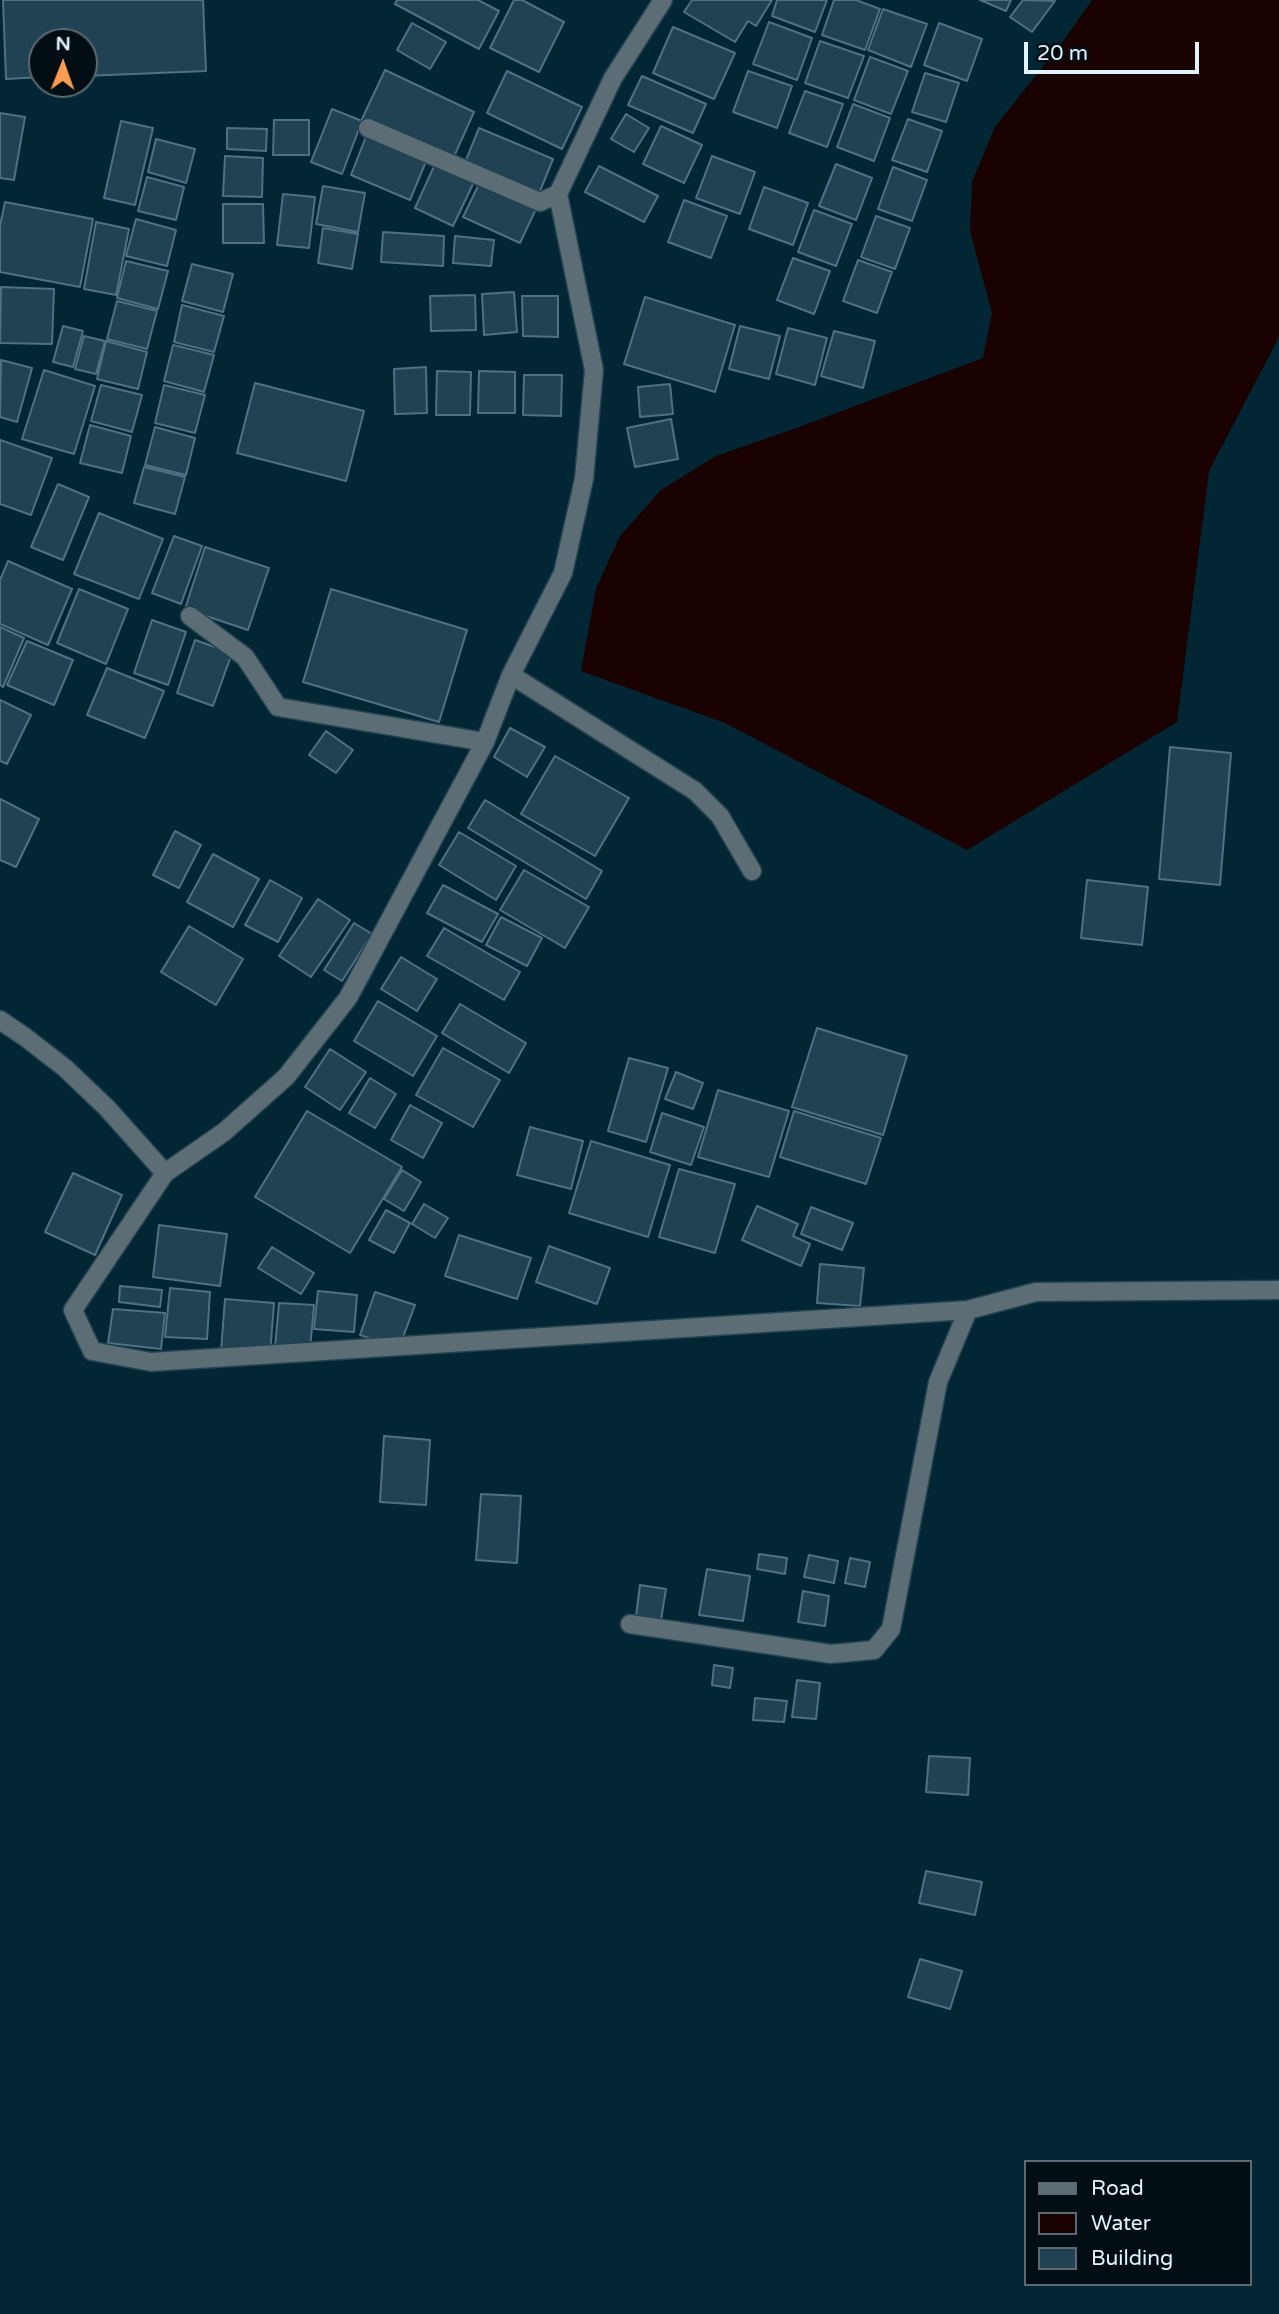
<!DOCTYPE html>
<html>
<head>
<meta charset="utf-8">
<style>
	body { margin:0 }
	#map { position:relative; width:1279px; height:2314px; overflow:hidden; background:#032634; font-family:"Varela Round",sans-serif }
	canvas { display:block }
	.legend { position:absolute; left:1024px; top:2160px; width:228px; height:126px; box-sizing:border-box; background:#020d14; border:2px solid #5b6972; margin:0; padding:9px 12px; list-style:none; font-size:21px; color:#e1f4fe }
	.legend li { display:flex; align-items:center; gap:14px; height:35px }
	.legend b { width:35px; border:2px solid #5b6972 }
	.north { position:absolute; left:28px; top:28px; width:70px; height:70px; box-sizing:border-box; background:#020d14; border:2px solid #5b6972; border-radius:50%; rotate:1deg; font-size:19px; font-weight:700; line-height:28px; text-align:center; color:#e1f4fe }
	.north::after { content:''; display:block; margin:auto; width:24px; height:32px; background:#fc9d53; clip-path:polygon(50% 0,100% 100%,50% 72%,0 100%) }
	.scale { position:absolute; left:1024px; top:42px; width:175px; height:32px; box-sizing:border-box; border:4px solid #e1f4fe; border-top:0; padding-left:9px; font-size:21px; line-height:24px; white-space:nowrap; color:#e1f4fe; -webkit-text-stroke:5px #020d14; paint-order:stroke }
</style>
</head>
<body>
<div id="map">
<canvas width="1279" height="2314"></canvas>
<ul class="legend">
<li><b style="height:9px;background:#5c6d76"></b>Road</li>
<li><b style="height:19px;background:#190200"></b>Water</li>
<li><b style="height:19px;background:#214252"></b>Building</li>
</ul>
<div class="north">N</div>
<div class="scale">20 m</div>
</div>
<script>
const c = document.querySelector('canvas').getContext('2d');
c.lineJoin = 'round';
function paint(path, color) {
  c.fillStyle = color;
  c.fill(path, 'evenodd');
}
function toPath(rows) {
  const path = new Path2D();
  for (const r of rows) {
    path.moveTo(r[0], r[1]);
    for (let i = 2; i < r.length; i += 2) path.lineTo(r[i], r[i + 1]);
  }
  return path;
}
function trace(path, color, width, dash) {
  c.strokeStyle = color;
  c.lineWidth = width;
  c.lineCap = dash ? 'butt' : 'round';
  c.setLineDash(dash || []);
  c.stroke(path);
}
paint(toPath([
	[1092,0,1279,0,1279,337,1209,471,1177,722,967,850,725,723,581,671,596,589,620,536,661,490,716,456,791,430,983,358,992,313,970,231,972,182,995,127,1064,40]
]), '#190200');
const building = toPath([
	[3,0,203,0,206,71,84,76,84,42,42,42,42,77,6,79,3,0],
	[397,0,478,0,499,11,479,49,395,4,397,0],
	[514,0,522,0,564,22,539,72,490,48,514,0],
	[692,0,772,0,756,26,748,21,735,42,684,12,692,0],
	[777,0,827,0,815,32,772,16,777,0],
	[834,0,856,0,880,9,865,50,822,35,834,0],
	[980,0,1011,0,1006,11,980,0],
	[1023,0,1055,1,1032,32,1010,17,1023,0],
	[883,9,927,24,911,67,868,50,883,9],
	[769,22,812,38,797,80,753,64,769,22],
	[412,23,446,42,430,69,397,50,412,23],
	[939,23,982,39,967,81,924,65,939,23],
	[673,27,735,53,714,99,653,73,673,27],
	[820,41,864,56,848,98,805,83,820,41],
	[870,57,908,71,891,114,854,100,870,57],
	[385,70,474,112,452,161,362,119,385,70],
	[507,71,582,107,562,149,487,113,507,71],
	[748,71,792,86,777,128,733,112,748,71],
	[925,73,959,83,946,122,912,112,925,73],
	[642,76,706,104,693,133,628,105,642,76],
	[805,91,843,104,827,147,789,133,805,91],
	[853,104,890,118,874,161,837,147,853,104],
	[332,109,362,121,342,174,311,162,332,109],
	[0,113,25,117,14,180,0,178,0,113],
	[626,114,649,128,634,152,611,139,626,114],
	[908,119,942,131,927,172,892,160,908,119],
	[274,120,309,120,309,155,273,155,274,120],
	[121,121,153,128,135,205,104,198,121,121],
	[661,126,702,145,684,183,643,164,661,126],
	[227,128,267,129,266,151,227,149,227,128],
	[479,128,553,159,538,196,464,165,479,128],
	[367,134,427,159,410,200,351,175,367,134],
	[156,139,195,149,186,183,148,172,156,139],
	[225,156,263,158,262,197,223,196,225,156],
	[712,156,755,172,740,214,696,198,712,156],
	[436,162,475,180,453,226,415,208,436,162],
	[836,164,872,178,856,220,819,206,836,164],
	[599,166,658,196,644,222,585,192,599,166],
	[893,167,927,180,912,221,878,209,893,167],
	[147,177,184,187,176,220,138,211,147,177],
	[480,182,536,209,520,243,463,217,480,182],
	[323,186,365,193,358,232,316,224,323,186],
	[764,187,808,203,793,245,749,229,764,187],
	[283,194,315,197,309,248,277,245,283,194],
	[684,200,727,216,711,258,668,242,684,200],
	[5,202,93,219,80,287,0,272,0,226,5,202],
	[223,204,263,204,264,243,223,243,223,204],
	[814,210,852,224,836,266,798,252,814,210],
	[876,216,910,228,895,269,861,257,876,216],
	[136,219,176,230,167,266,126,256,136,219],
	[96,222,129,229,116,295,84,289,96,222],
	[323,228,358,234,352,269,318,263,323,228],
	[383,232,444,236,443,266,381,262,383,232],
	[455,236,494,240,491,266,453,263,455,236],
	[793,258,830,271,814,314,777,300,793,258],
	[858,260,892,272,877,313,843,301,858,260],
	[126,261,168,271,158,309,117,298,126,261],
	[192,264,233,274,223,312,182,301,192,264],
	[1,287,54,289,52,344,0,343,1,287],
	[514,292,517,332,484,335,482,294,514,292],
	[475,295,476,330,431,331,430,296,475,295],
	[522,296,558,296,558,337,523,336,522,296],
	[645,297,735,325,715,392,624,364,645,297],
	[117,301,157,311,147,349,107,339,117,301],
	[182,305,224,316,214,352,174,342,182,305],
	[63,326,83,331,73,367,53,362,63,326],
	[740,326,780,336,769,379,729,369,740,326],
	[788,328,827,338,815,385,776,374,788,328],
	[834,331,875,341,863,388,821,376,834,331],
	[84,336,105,341,96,374,75,369,84,336],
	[106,341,147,352,138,389,97,379,106,341],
	[173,345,214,355,204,392,164,381,173,345],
	[1,360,32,368,17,422,0,417,1,360],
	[426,367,427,413,395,414,394,369,426,367],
	[44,370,95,386,74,454,22,439,44,370],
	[437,371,471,372,470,415,436,415,437,371],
	[479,371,515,372,515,413,478,413,479,371],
	[524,375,562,375,561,416,523,415,524,375],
	[255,383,364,411,346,481,237,453,255,383],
	[670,384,673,414,640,417,638,387,670,384],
	[101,385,142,395,132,432,91,421,101,385],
	[164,385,205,395,195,433,155,423,164,385],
	[671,419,678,459,635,467,627,428,671,419],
	[90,425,131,436,122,473,80,463,90,425],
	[155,427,195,438,186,475,145,465,155,427],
	[0,440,52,458,31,515,0,504,0,440],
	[144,467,185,477,175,514,134,503,144,467],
	[58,484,89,497,63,560,31,547,58,484],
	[99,513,163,539,139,599,74,574,99,513],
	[174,536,202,546,181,604,152,593,174,536],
	[205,547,269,568,248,630,185,609,205,547],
	[8,561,72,589,48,645,0,624,0,580,8,561],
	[79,589,128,609,106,664,57,643,79,589],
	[331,589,467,630,439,722,303,682,331,589],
	[152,620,186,632,168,685,134,673,152,620],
	[0,627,24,638,3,687,0,685,0,627],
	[195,640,232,653,213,706,177,693,195,640],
	[27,641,73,660,54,705,7,685,27,641],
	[107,668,164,691,145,738,87,715,107,668],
	[0,700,31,715,7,764,0,761,0,700],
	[510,728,545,747,527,777,494,757,510,728],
	[326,731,353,750,336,773,309,755,326,731],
	[1170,747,1231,753,1220,885,1159,879,1170,747],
	[555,756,629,798,595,856,521,814,555,756],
	[0,799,39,819,16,867,0,860,0,799],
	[485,800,602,871,586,899,468,828,485,800],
	[175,831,201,845,179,888,153,875,175,831],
	[459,832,516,866,496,900,439,865,459,832],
	[213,854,259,879,233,927,187,902,213,854],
	[524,870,589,907,565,948,500,910,524,870],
	[270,880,302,898,278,942,245,925,270,880],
	[1087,880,1148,887,1142,945,1081,938,1087,880],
	[443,885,498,914,482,942,427,913,443,885],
	[318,899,350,920,311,977,279,956,318,899],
	[501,917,542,938,527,966,486,945,501,917],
	[354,923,372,934,342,981,324,970,354,923],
	[189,926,243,959,216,1005,161,972,189,926],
	[444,928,520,972,504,1000,427,956,444,928],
	[401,957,437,979,417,1011,381,989,401,957],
	[378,1001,437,1036,413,1076,354,1041,378,1001],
	[460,1004,526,1043,509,1073,442,1033,460,1004],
	[817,1028,907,1056,883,1135,792,1107,817,1028],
	[443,1048,500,1080,473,1127,416,1095,443,1048],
	[330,1049,366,1072,340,1110,305,1087,330,1049],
	[629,1058,668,1068,646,1142,608,1131,629,1058],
	[676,1072,703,1083,693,1109,665,1099,676,1072],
	[370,1078,396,1094,375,1128,349,1113,370,1078],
	[718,1090,789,1111,769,1177,698,1157,718,1090],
	[410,1105,442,1123,423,1158,391,1140,410,1105],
	[307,1111,402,1167,350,1253,255,1197,307,1111],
	[794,1111,881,1138,866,1184,780,1157,794,1111],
	[662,1113,704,1127,691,1165,650,1152,662,1113],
	[530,1127,583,1141,571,1189,517,1175,530,1127],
	[591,1141,670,1165,648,1237,569,1213,591,1141],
	[679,1169,735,1184,715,1253,659,1237,679,1169],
	[402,1170,421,1182,404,1211,384,1199,402,1170],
	[73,1173,122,1195,95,1255,45,1232,73,1173],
	[424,1204,448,1218,435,1238,412,1224,424,1204],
	[757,1206,798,1224,793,1236,810,1244,801,1266,742,1240,757,1206],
	[811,1207,853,1223,842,1250,801,1234,811,1207],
	[386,1210,410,1223,394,1253,369,1240,386,1210],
	[159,1225,227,1234,220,1286,153,1277,159,1225],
	[459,1235,531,1258,517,1299,445,1276,459,1235],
	[549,1246,610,1268,597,1304,536,1282,549,1246],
	[272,1247,314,1273,301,1294,258,1268,272,1247],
	[820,1264,864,1268,860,1306,817,1303,820,1264],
	[120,1286,162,1290,160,1307,119,1302,120,1286],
	[170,1288,210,1292,207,1339,165,1337,170,1288],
	[318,1291,357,1295,354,1332,314,1329,318,1291],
	[375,1292,415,1305,399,1348,360,1335,375,1292],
	[225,1299,274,1303,270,1355,221,1351,225,1299],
	[279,1303,314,1305,309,1360,274,1358,279,1303],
	[113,1309,165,1313,161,1349,108,1343,113,1309],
	[384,1436,430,1440,426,1505,380,1502,384,1436],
	[481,1494,521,1496,517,1563,476,1560,481,1494],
	[759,1554,787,1558,785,1574,757,1569,759,1554],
	[809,1555,838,1561,834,1583,804,1577,809,1555],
	[850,1558,870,1562,865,1587,845,1583,850,1558],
	[707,1569,750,1576,743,1621,699,1615,707,1569],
	[640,1585,666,1589,661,1620,636,1616,640,1585],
	[803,1591,829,1596,825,1626,798,1622,803,1591],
	[714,1665,733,1668,730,1688,712,1685,714,1665],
	[797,1680,820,1683,816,1719,792,1717,797,1680],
	[755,1698,787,1701,784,1722,753,1720,755,1698],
	[929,1756,970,1758,968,1795,926,1792,929,1756],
	[926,1871,982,1882,975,1915,919,1903,926,1871],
	[920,1959,962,1971,950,2009,908,1997,920,1959]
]);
paint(building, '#214252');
trace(building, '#507183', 2);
const minor = toPath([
	[663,0,613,78,558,194,594,370,584,479,563,573,511,675,485,742,348,998,286,1077,224,1132,165,1173,73,1310,92,1351,151,1362,968,1310],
	[368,128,540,202,558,194],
	[190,616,245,657,278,707,485,742],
	[511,675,695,791,720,816,752,871],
	[0,1020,25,1037,65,1068,107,1108,165,1173],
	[630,1624,831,1654,874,1650,891,1629,938,1382,968,1310,1036,1292,1279,1290]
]);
trace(minor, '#224350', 21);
trace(minor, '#5c6d76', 18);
</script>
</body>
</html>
